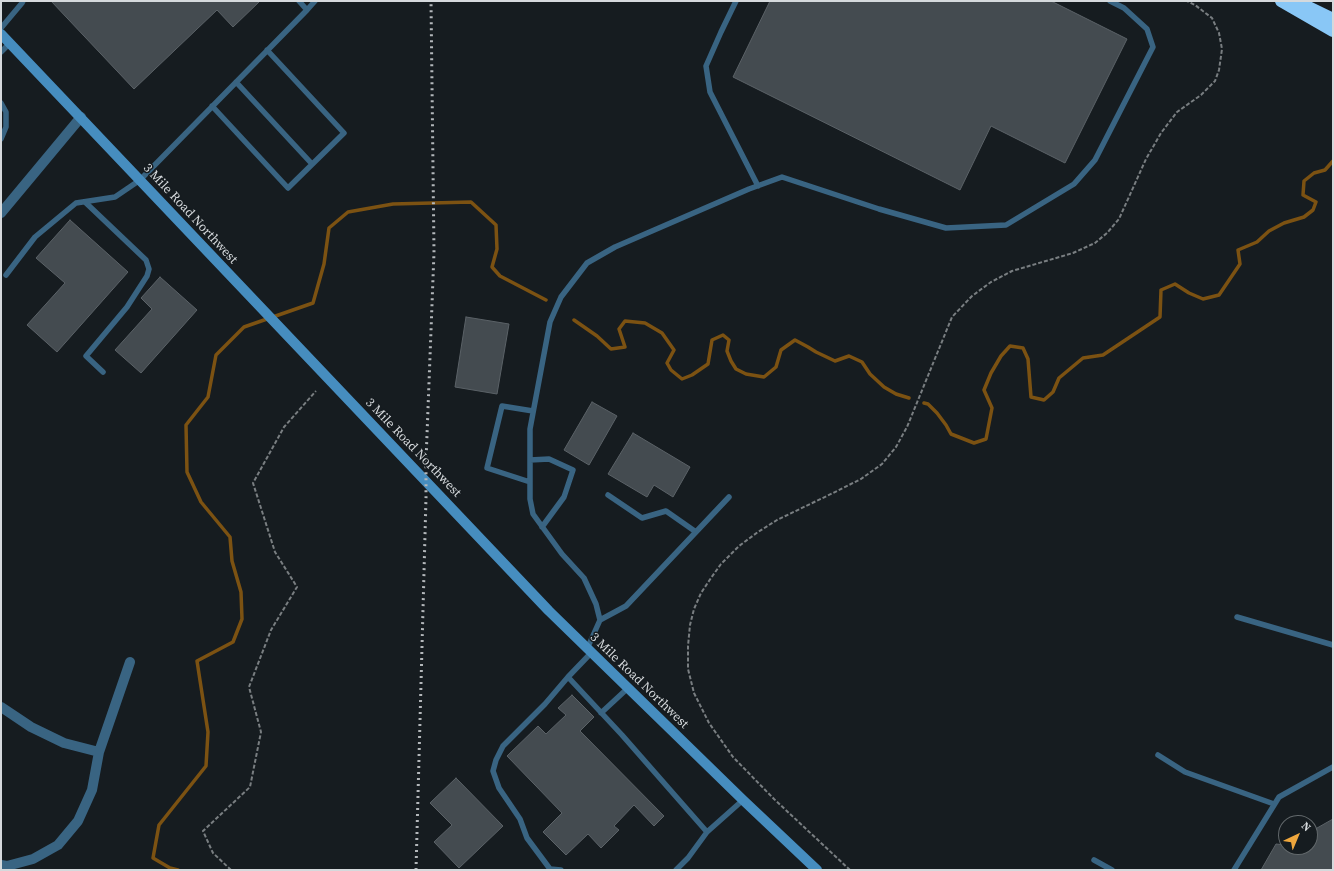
<!DOCTYPE html>
<html>
<head>
<meta charset="utf-8">
<style>
	body { margin:0 }
	#map { position:relative; width:1334px; height:871px; overflow:hidden; background:#161c20; font-family:"Source Serif 4",serif }
	canvas { display:block }
	.frame { position:absolute; inset:0; border:2px solid #d5d9dc; pointer-events:none }
	.north { position:absolute; left:1278px; top:815px; width:40px; height:40px; box-sizing:border-box; background:#161c20; border:1px solid #62686b; border-radius:50%; rotate:44deg; font-size:11px; font-weight:700; line-height:16px; text-align:center; color:#d5d9dc }
	.north::after { content:''; display:block; margin:auto; width:14px; height:18px; background:#efa73d; clip-path:polygon(50% 0,100% 100%,50% 72%,0 100%) }
</style>
</head>
<body>
<div id="map">
<canvas width="1334" height="871"></canvas>
<div class="frame"></div>
<div class="north">N</div>
</div>
<script>
const c = document.querySelector('canvas').getContext('2d');
c.lineJoin = 'round';
function toPath(rows) {
  const path = new Path2D();
  for (const r of rows) {
    path.moveTo(r[0], r[1]);
    for (let i = 2; i < r.length; i += 2) path.lineTo(r[i], r[i + 1]);
  }
  return path;
}
function trace(path, color, width, dash) {
  c.strokeStyle = color;
  c.lineWidth = width;
  c.lineCap = dash ? 'butt' : 'round';
  c.setLineDash(dash || []);
  c.stroke(path);
}
function paint(path, color) {
  c.fillStyle = color;
  c.fill(path, 'evenodd');
}
function label(font, color, halo, rows, align = 'center') {
  c.font = font + ' "Source Serif 4",serif';
  c.lineWidth = 3;
  c.setLineDash([]);
  c.textBaseline = 'middle';
  c.strokeStyle = halo;
  c.fillStyle = color;
  for (const [text, x, y, turn = 0] of rows) {
    c.save();
    c.translate(x, y);
    c.rotate((+turn || 0) * Math.PI / 180);
    c.textAlign = isNaN(turn) ? turn : align;
    if (halo) c.strokeText(text, 0, 0);
    c.fillText(text, 0, 0);
    c.restore();
  }
}
trace(toPath([
	[574,320,597,336,611,349,625,347,619,329,625,321,645,323,662,333,674,350,667,363,671,370,682,379,692,375,708,364,712,340,723,335,729,340,727,351,731,361,736,369,746,374,764,377,776,367,781,350,795,340,808,347,816,352,835,361,849,356,862,362,870,374,884,387,896,394,909,398],
	[924,403,928,404,937,413,946,425,951,434,974,443,986,439,992,408,984,390,991,373,1001,356,1010,346,1023,348,1028,359,1031,397,1044,400,1053,392,1059,378,1083,358,1103,355,1160,317,1161,290,1175,284,1189,293,1203,299,1219,295,1240,264,1238,250,1257,242,1269,231,1284,223,1304,217,1313,210,1316,202,1303,195,1304,181,1314,173,1325,170,1333,161],
	[178,870,170,868,153,858,159,825,206,766,208,732,197,661,233,642,242,619,241,592,232,561,230,537,201,502,187,472,186,425,208,397,216,355,244,327,313,303,324,264,329,228,348,212,393,204,471,202,496,225,497,249,492,267,500,276,546,300]
]), '#7c5212', 3.5);
const building = toPath([
	[51,1,260,1,233,27,217,10,134,89,51,1],
	[770,1,1051,1,1127,39,1065,163,991,126,960,190,733,77,770,1],
	[70,220,128,272,57,352,27,325,65,283,36,258,70,220],
	[160,277,197,310,141,373,115,350,152,309,141,298,160,277],
	[466,317,509,324,497,394,455,387,466,317],
	[592,402,617,416,589,465,564,450,592,402],
	[633,433,690,467,673,497,654,485,647,497,608,474,633,433],
	[572,695,594,717,580,731,664,816,654,826,634,805,614,826,619,830,601,848,588,834,566,855,543,832,562,813,507,756,538,726,546,734,566,715,558,708,572,695],
	[456,778,503,826,459,868,434,842,452,825,430,803,456,778],
	[1333,819,1333,870,1261,870,1276,844,1286,845,1286,847,1310,847,1310,832,1333,819]
]);
paint(building, '#444b50');
trace(building, '#5b6267', 1);
trace(toPath([
	[231,870,213,853,203,831,250,787,261,732,249,687,271,630,297,587,275,552,253,483,284,427,316,391],
	[850,870,774,799,733,757,709,723,694,693,688,669,688,646,690,625,694,609,701,593,711,578,721,564,739,546,758,532,777,520,833,493,861,479,882,464,896,447,907,427,952,317,972,296,991,282,1012,271,1073,253,1095,243,1107,233,1119,219,1146,159,1161,133,1177,112,1201,95,1215,81,1219,70,1222,49,1219,33,1212,18,1195,5,1187,1]
]), '#797e81', 2, [4, 2]);
trace(toPath([
	[736,1,721,32,706,66,710,92,758,186],
	[307,10,315,1],
	[1,28,22,3,23,1],
	[1,52,10,43],
	[236,82,312,164],
	[1,103,6,112,6,127,1,139],
	[212,106,288,188,344,133,267,50],
	[85,202,146,260,149,269,147,276,127,307,86,356,103,372],
	[6,275,35,237,76,203,115,197,140,180,307,10,299,1],
	[530,460,549,459,573,470,564,497,542,527],
	[530,482,487,468,502,406,533,411],
	[608,495,642,518,666,511,696,532],
	[1237,617,1333,645],
	[600,620,626,606,729,497],
	[587,649,600,620,596,604,584,578,562,554,533,514,530,499,530,429,550,322,561,297,587,263,615,247,749,189,782,177,879,209,946,228,1006,225,1074,184,1095,160,1153,47,1147,29,1124,8,1110,1],
	[591,653,568,677,622,735,707,832,743,800],
	[601,713,628,688],
	[1158,755,1185,772,1274,804],
	[1094,860,1112,870],
	[561,870,550,869,527,838,520,819,499,788,493,771,496,760,503,746,545,704,568,677],
	[676,870,688,858,707,832],
	[1234,870,1279,797,1333,767]
]), '#396482', 5.5);
trace(toPath([
	[1,213,81,117],
	[1,707,31,727,64,743,99,752],
	[1,865,7,866,33,859,58,845,78,821,92,790,99,752,130,662]
]), '#396482', 10);
trace(toPath([
	[1,34,549,611,743,800,817,870]
]), '#468dbf', 10);
trace(toPath([
	[1281,1,1333,31],
	[1296,1,1333,19]
]), '#89c7f6', 12);
trace(toPath([
	[416,870,426,498,426,461,434,252,431,1]
]), '#b3b7ba', 3, [2, 4]);
label('13px', '#d5d9dc', '#161c20', [
	["3 Mile Road Northwest",190,214,47],
	["3 Mile Road Northwest",413,448,46],
	["3 Mile Road Northwest",639,681,44]
]);
</script>
</body>
</html>
